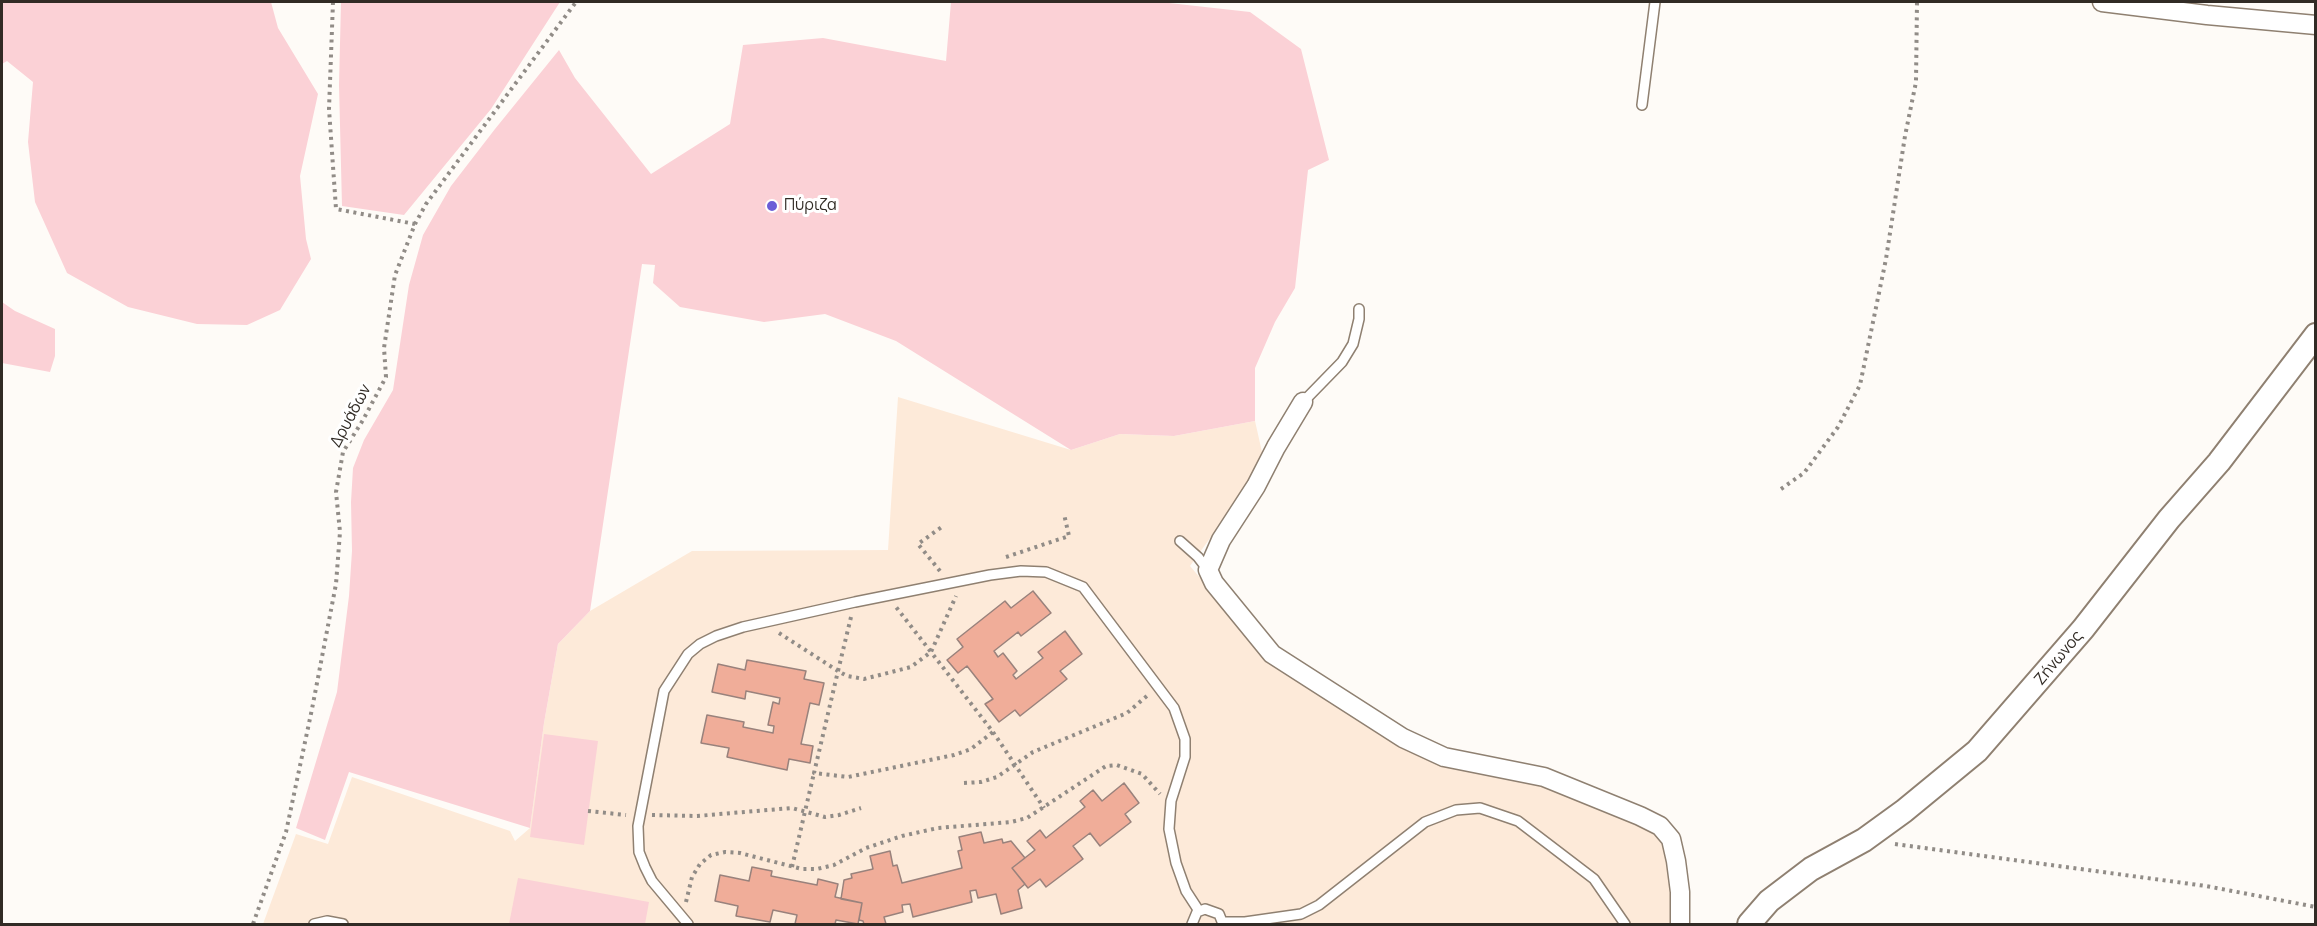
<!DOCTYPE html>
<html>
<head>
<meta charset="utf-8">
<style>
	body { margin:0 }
	#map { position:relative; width:2317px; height:926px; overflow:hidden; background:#fefbf7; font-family:Manrope,sans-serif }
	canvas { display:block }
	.frame { position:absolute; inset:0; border:3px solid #312b25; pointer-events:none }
</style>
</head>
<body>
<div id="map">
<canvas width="2317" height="926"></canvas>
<div class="frame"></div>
</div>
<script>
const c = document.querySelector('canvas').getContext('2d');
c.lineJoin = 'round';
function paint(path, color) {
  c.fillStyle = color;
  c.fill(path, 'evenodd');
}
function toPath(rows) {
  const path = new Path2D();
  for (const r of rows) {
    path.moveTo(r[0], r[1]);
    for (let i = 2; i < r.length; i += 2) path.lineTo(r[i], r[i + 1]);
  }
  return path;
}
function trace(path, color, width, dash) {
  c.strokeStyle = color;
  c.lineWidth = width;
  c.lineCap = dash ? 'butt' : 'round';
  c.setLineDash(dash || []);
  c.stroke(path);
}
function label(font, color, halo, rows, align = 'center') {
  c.font = font + ' Manrope,sans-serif';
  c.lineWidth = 6;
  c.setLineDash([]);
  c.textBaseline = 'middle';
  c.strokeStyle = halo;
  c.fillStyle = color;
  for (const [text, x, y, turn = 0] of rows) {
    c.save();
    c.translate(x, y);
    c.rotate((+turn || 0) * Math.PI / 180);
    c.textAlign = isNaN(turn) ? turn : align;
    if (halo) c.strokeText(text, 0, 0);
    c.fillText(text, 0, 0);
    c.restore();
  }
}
paint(toPath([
	[898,397,1071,450,1120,434,1174,436,1255,421,1262,452,1257,464,1246,488,1190,566,1269,659,1414,752,1536,783,1652,831,1665,848,1672,886,1670,913,1672,924,263,924,296,834,328,844,352,777,510,831,515,841,530,828,544,723,558,644,590,611,692,551,888,550]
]), '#fdead9');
paint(toPath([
	[2,2,271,2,278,28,318,94,300,176,306,239,311,259,280,310,247,325,197,324,128,307,67,273,35,202,28,142,33,82,7,61,2,64],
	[341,2,560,2,491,109,404,215,342,206,339,85],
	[951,2,1160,2,1250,12,1301,49,1329,160,1308,170,1295,288,1275,322,1255,368,1255,421,1174,436,1120,434,1071,450,896,341,825,314,764,322,680,307,653,283,655,265,642,264,590,611,558,644,544,723,530,828,349,772,325,840,296,828,337,692,349,596,352,551,351,502,353,468,364,440,393,390,409,285,423,235,451,186,495,129,559,50,575,78,651,174,730,124,743,45,823,38,946,61],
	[2,302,15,311,55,329,55,356,50,372,2,363],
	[544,734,598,741,584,845,530,837],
	[518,878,649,902,645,924,509,924]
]), '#fbd1d6');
const building = toPath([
	[1033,591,1051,613,1021,636,1018,632,994,651,998,657,1003,653,1017,671,1013,675,1016,679,1043,658,1038,652,1065,631,1082,654,1060,671,1067,679,1020,716,1015,710,999,722,985,704,993,699,967,666,958,673,947,660,963,647,957,639,1005,601,1011,608,1033,591],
	[747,660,806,671,804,679,824,683,819,705,810,703,801,744,813,746,810,763,789,759,787,770,727,757,729,748,701,743,707,715,744,722,743,727,773,733,774,726,768,725,773,702,779,704,780,698,746,691,745,699,712,692,718,664,745,670,747,660],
	[1124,783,1139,803,1125,814,1131,822,1100,846,1090,833,1073,846,1083,859,1046,887,1040,879,1028,888,1012,868,1035,850,1027,841,1040,830,1046,838,1085,807,1080,801,1093,790,1102,801,1124,783],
	[981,832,984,843,1002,839,1003,843,1011,841,1025,858,1012,868,1025,884,1018,890,1022,908,1001,914,996,894,978,898,976,890,970,891,972,902,913,917,910,904,902,905,903,912,884,917,886,924,864,924,863,921,859,920,862,903,841,899,844,880,852,878,851,874,873,869,870,856,890,851,893,866,897,865,902,883,962,868,958,851,962,850,959,837,981,832],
	[752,867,772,871,771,876,817,885,818,879,838,884,835,897,862,903,858,924,836,920,835,924,795,924,797,915,773,910,770,922,736,916,738,906,715,901,720,875,749,881,752,867]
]);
paint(building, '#f0ad99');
trace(building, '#99827c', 1.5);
const service = toPath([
	[1642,105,1655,2],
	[1303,402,1342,362,1353,344,1359,319,1359,309],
	[1180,541,1198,557,1208,570],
	[1223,922,1245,922,1301,914,1319,905,1425,822,1456,810,1480,808,1518,821,1594,879,1625,924],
	[314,924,327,921,343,924],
	[688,924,652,881,645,867,639,852,638,826,664,691,688,654,700,644,716,636,743,627,855,602,990,575,1021,571,1046,572,1083,587,1174,708,1185,739,1185,757,1171,801,1169,829,1176,863,1186,891,1199,911],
	[1192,924,1197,912,1205,909,1219,914,1223,924]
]);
const minor = toPath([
	[2102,2,2207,15,2316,25],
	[1303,402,1276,447,1256,486,1221,540,1208,570,1214,583,1272,654,1403,738,1444,757,1544,777,1640,816,1660,826,1671,839,1676,861,1680,892,1680,924]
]);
const tertiary = toPath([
	[1749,924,1769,901,1811,869,1864,840,1904,811,1977,751,2083,629,2169,519,2219,462,2316,335]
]);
trace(service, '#8f8071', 12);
trace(minor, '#8f8071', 21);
trace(tertiary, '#8f8071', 26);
trace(toPath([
	[333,2,329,109,336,209,415,224],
	[1781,489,1804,473,1838,427,1860,385,1886,259,1905,136,1916,82,1917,2],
	[1006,557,1069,536,1064,514],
	[940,571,918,544,943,526],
	[851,617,838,671,847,676,864,679,911,667,931,652,896,607],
	[779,633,838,671,814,773,848,777,954,755,971,749,993,732,931,652,956,596],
	[993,732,1044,808],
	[964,783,981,782,997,777,1033,752,1127,713,1148,695],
	[588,811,626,815],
	[652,815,697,816,792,808,825,817,839,815,861,808],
	[1895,844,2206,886,2316,907],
	[792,867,814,773],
	[686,902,692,877,700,864,711,855,725,852,740,853,802,869,817,869,834,865,866,848,902,836,938,828,1011,822,1027,818,1106,766,1117,765,1142,774,1160,794],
	[253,924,286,832,312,709,336,584,340,532,336,492,343,452,363,420,386,377,384,348,395,275,415,224,426,204,576,2]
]), '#918c87', 4, [3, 4.5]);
trace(service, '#fff', 9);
trace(minor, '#fff', 18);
trace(tertiary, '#fff', 22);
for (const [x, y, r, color] of [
	[772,206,6,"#6b5dd7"]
]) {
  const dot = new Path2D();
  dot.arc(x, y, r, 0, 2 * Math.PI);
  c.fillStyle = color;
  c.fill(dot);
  trace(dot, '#fff', 2);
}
label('16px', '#312b25', '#fff', [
	["Πύριζα",784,206]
], 'left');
label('16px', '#312b25', '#fff', [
	["Δρυάδων",351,416,-62],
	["Ζήνωνος",2059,658,-50]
]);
</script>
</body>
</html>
